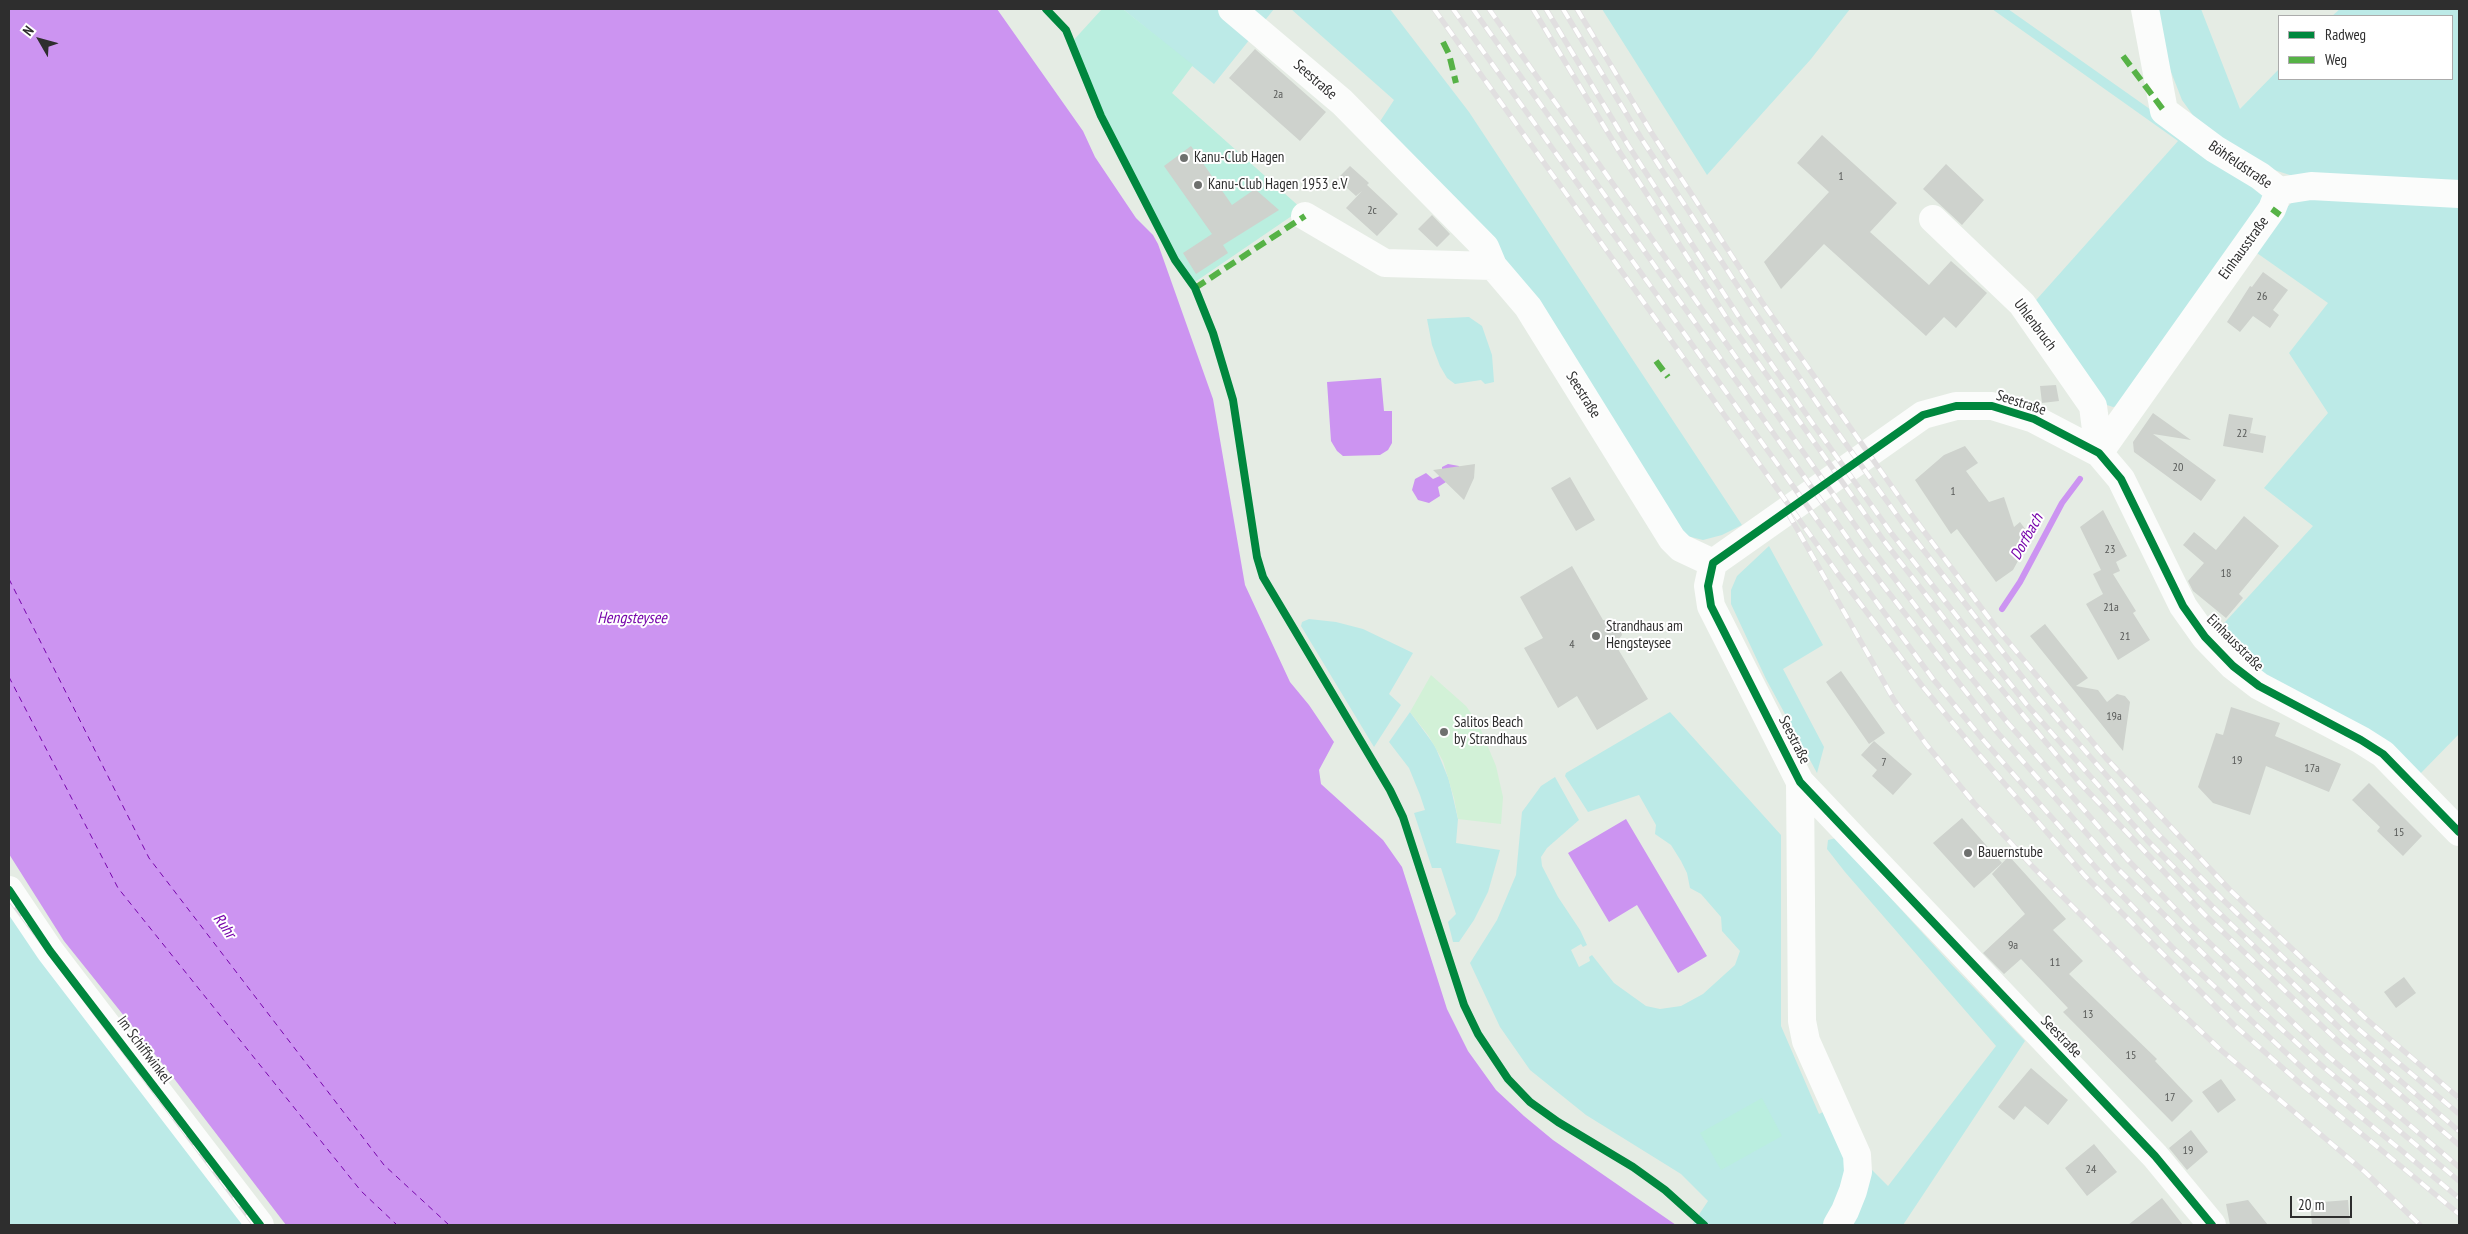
<!DOCTYPE html>
<html>
<head>
<meta charset="utf-8">
<style>
	body { margin:0 }
	#map { position:relative; width:2468px; height:1234px; overflow:hidden; background:#e5ece4; font-family:"PT Sans Narrow",sans-serif }
	canvas { display:block }
	.frame { position:absolute; inset:0; border:10px solid #2e2e2e; pointer-events:none }
	.legend { position:absolute; left:2278px; top:15px; width:175px; height:65px; box-sizing:border-box; background:#fff; border:1px solid #ababab; margin:0; padding:6px 9px; list-style:none; font-size:15px; color:#2e2e2e }
	.legend li { display:flex; align-items:center; gap:10px; height:25px }
	.legend b { width:25px; border:1px solid #ababab }
	.north { position:absolute; left:15px; top:15px; width:50px; height:50px; -webkit-text-stroke:4px #fff; paint-order:stroke; rotate:308deg; font-size:14px; font-weight:700; line-height:20px; text-align:center; color:#2e2e2e }
	.north::after { content:''; display:block; margin:auto; width:18px; height:22px; background:#2e2e2e; clip-path:polygon(50% 0,100% 100%,50% 72%,0 100%) }
	.scale { position:absolute; left:2290px; top:1196px; width:62px; height:22px; box-sizing:border-box; border:2px solid #2e2e2e; border-top:0; padding-left:6px; font-size:15px; line-height:18px; white-space:nowrap; color:#2e2e2e; -webkit-text-stroke:4px #fff; paint-order:stroke }
</style>
</head>
<body>
<div id="map">
<canvas width="2468" height="1234"></canvas>
<div class="frame"></div>
<ul class="legend">
<li><b style="height:6px;background:#00873e"></b>Radweg</li>
<li><b style="height:6px;background:#56b246"></b>Weg</li>
</ul>
<div class="north">N</div>
<div class="scale">20 m</div>
</div>
<script>
const c = document.querySelector('canvas').getContext('2d');
c.lineJoin = 'round';
function paint(path, color) {
  c.fillStyle = color;
  c.fill(path, 'evenodd');
}
function toPath(rows) {
  const path = new Path2D();
  for (const r of rows) {
    path.moveTo(r[0], r[1]);
    for (let i = 2; i < r.length; i += 2) path.lineTo(r[i], r[i + 1]);
  }
  return path;
}
function trace(path, color, width, dash) {
  c.strokeStyle = color;
  c.lineWidth = width;
  c.lineCap = dash ? 'butt' : 'round';
  c.setLineDash(dash || []);
  c.stroke(path);
}
function label(font, color, halo, rows, align = 'center') {
  c.font = font + ' "PT Sans Narrow",sans-serif';
  c.lineWidth = 4;
  c.setLineDash([]);
  c.textBaseline = 'middle';
  c.strokeStyle = halo;
  c.fillStyle = color;
  for (const [text, x, y, turn = 0] of rows) {
    c.save();
    c.translate(x, y);
    c.rotate((+turn || 0) * Math.PI / 180);
    c.textAlign = isNaN(turn) ? turn : align;
    if (halo) c.strokeText(text, 0, 0);
    c.fillText(text, 0, 0);
    c.restore();
  }
}
paint(toPath([
	[1123,9,1274,9,1214,84],
	[1291,9,1390,9,1469,112,1742,525,1722,535,1703,540,1687,536,1377,126,1394,100],
	[1602,9,1850,9,1811,59,1707,175],
	[1992,9,2008,9,2259,186,2265,199,2118,406,2113,407,2101,403,2029,308,2178,141],
	[2155,9,2201,9,2240,109,2279,69,2279,79,2452,79,2452,16,2332,16,2340,9,2459,9,2459,183,2296,177,2265,167,2197,121,2182,100,2164,54],
	[2306,195,2459,203,2459,734,2420,774,2267,681,2215,633,2313,526,2264,488,2328,413,2289,353,2328,303,2254,251,2280,215,2292,202],
	[1469,317,1482,326,1492,355,1494,382,1485,384,1481,380,1455,384,1447,378,1440,366,1432,345,1427,319],
	[1769,546,1823,645,1783,669,1824,747,1817,773,1766,679,1731,604,1731,590,1737,576],
	[1309,619,1336,622,1363,629,1413,653,1389,694,1401,705,1374,747,1301,626,1302,622],
	[1410,712,1435,746,1449,780,1458,819,1456,843,1500,850,1488,892,1474,920,1459,942,1453,942,1448,922,1456,914,1441,868,1432,868,1414,813,1425,810,1420,795,1409,768,1389,742],
	[1670,712,1781,835,1781,1026,1819,1114,1835,1106,1857,1155,1888,1186,1996,1046,1845,872,1827,849,1828,840,1836,838,1949,962,2025,1041,1903,1225,1692,1225,1708,1201,1681,1174,1586,1115,1530,1070,1500,1027,1470,963,1497,920,1516,875,1522,812,1541,786,1555,777,1579,820,1547,848,1541,857,1542,866,1558,897,1580,930,1587,945,1583,947,1581,944,1571,950,1579,967,1590,961,1589,957,1592,955,1614,983,1646,1006,1660,1009,1681,1006,1703,994,1735,965,1740,951,1722,931,1721,917,1701,894,1690,888,1687,873,1681,861,1671,845,1655,834,1656,825,1639,795,1588,812,1565,776,1566,773],
	[9,913,247,1225,9,1225]
]), '#bceae7');
paint(toPath([
	[1431,675,1466,706,1478,723,1496,766,1503,797,1501,824,1458,819,1454,798,1443,761,1428,735,1410,712]
]), '#d2f1d7');
paint(toPath([
	[1102,9,1123,9,1193,65,1172,93,1302,209,1192,284,1175,260,1101,116,1071,43],
	[1762,1098,1782,1136,1721,1170,1700,1133]
]), '#baeedf');
paint(toPath([
	[9,9,997,9,1083,131,1095,157,1136,218,1153,235,1158,244,1213,399,1245,585,1290,682,1309,705,1334,742,1319,770,1321,784,1383,840,1402,867,1447,1009,1468,1051,1496,1090,1524,1116,1553,1140,1676,1225,286,1225,169,1072,64,941,9,854],
	[1381,378,1384,411,1392,411,1392,443,1388,450,1380,455,1343,456,1337,451,1331,441,1327,382],
	[1448,464,1459,466,1462,473,1452,485,1446,482,1438,487,1440,496,1429,503,1418,500,1412,490,1415,479,1426,473,1433,479,1442,475,1442,467],
	[1626,819,1707,956,1678,973,1637,905,1609,922,1568,853]
]), '#cc94f1');
trace(toPath([
	[2002,609,2020,582,2062,503,2080,479]
]), '#cc94f1', 6);
trace(toPath([
	[9,579,149,858,384,1165,449,1225],
	[9,677,118,888,361,1191,397,1225]
]), '#7705ab', 1, [6, 5]);
paint(toPath([
	[1255,49,1326,112,1300,141,1229,78],
	[1822,135,1897,203,1870,232,1929,285,1951,261,1987,293,1956,328,1944,317,1926,336,1824,244,1781,289,1764,262,1829,192,1797,163],
	[1191,146,1232,205,1255,189,1279,210,1223,245,1228,253,1196,274,1183,253,1212,234,1164,166],
	[1946,164,1984,200,1962,225,1923,189],
	[1350,166,1369,183,1367,185,1398,214,1377,236,1346,208,1362,191,1356,196,1337,179],
	[1432,215,1450,234,1437,247,1418,229],
	[2263,272,2288,290,2273,310,2279,315,2270,328,2253,316,2240,332,2227,322,2250,286,2252,287],
	[2056,385,2059,401,2042,403,2040,386],
	[2153,413,2191,440,2153,434,2216,480,2201,501,2134,452,2133,442],
	[2229,414,2253,418,2250,433,2266,436,2263,453,2223,446],
	[1965,446,1978,463,1966,471,1989,502,2004,497,2014,527,2020,522,2031,537,2013,570,1996,582,1957,529,1951,534,1915,480,1944,455],
	[1475,464,1474,478,1464,500,1433,470],
	[1570,477,1595,520,1576,531,1551,488],
	[2103,510,2127,556,2116,562,2120,571,2113,574,2136,611,2133,613,2150,640,2118,660,2086,604,2103,594,2093,574,2101,570,2080,527],
	[2244,516,2279,546,2239,594,2243,598,2226,618,2193,591,2188,581,2204,563,2183,545,2194,532,2216,550],
	[1572,566,1603,620,1614,622,1619,626,1622,635,1615,644,1648,699,1597,730,1577,696,1558,708,1524,648,1543,638,1520,597],
	[2045,624,2088,678,2076,686,2098,690,2107,702,2117,694,2125,696,2130,702,2123,751,2030,636],
	[1841,671,1885,733,1869,744,1826,682],
	[2231,707,2280,723,2275,736,2341,764,2329,792,2266,766,2250,815,2213,803,2198,787,2216,733,2223,735],
	[1874,741,1912,774,1893,795,1872,776,1877,770,1861,755],
	[2369,783,2422,836,2403,856,2377,831,2380,827,2352,800],
	[1962,818,2002,863,1974,888,1933,843],
	[2009,856,2066,919,2053,930,2083,961,2069,974,2157,1059,2155,1061,2193,1101,2172,1122,2063,1012,2068,1008,2021,959,2004,974,1983,953,2025,914,1992,874],
	[2404,977,2416,993,2396,1008,2384,992],
	[2031,1068,2068,1100,2048,1125,2025,1106,2014,1120,1998,1107],
	[2221,1079,2236,1100,2218,1113,2202,1092],
	[2191,1130,2208,1152,2187,1170,2169,1148],
	[2094,1144,2117,1172,2087,1196,2065,1168],
	[2162,1198,2183,1225,2128,1225],
	[2248,1200,2268,1225,2230,1225,2226,1204],
	[2348,1200,2350,1225,2312,1225,2310,1203]
]), '#ced2cd');
trace(toPath([
	[1232,9,1342,102,1485,247,1493,266],
	[2145,9,2164,111,2215,149,2260,176,2279,191,2311,186,2459,194],
	[1305,216,1385,263,1493,266,1528,307,1672,539,1681,548,1713,563],
	[1933,219,2022,304,2093,406,2099,453],
	[2099,453,2272,209,2279,191],
	[1800,782,1802,1021,1806,1041,1857,1155,1858,1172,1853,1191,1845,1211,1837,1225],
	[9,890,50,951,260,1225],
	[2212,1225,2155,1156,1800,782,1711,606,1708,586,1713,563,1923,415,1956,406,1992,406,2034,419,2099,453,2121,479,2183,606,2205,637,2233,666,2259,686,2361,740,2383,754,2459,832]
]), '#fbfcfb', 28);
const rail = toPath([
	[1434,9,1838,574,1923,687,1976,751,2085,876,2234,1025,2301,1084,2459,1214],
	[1453,9,1850,566,1933,679,1985,742,2107,880,2172,947,2310,1075,2459,1198],
	[1473,9,1861,557,1997,732,2118,869,2254,1004,2320,1064,2459,1181],
	[1489,9,1872,549,1956,659,2007,722,2127,859,2192,926,2328,1056,2459,1167],
	[1533,9,1619,151,1730,323,1884,541,1968,649,2079,782,2204,914,2340,1043,2459,1145],
	[1546,9,1628,145,1739,317,1811,421,1892,534,2027,705,2147,840,2212,906,2347,1035,2459,1131],
	[1563,9,1641,138,1752,308,1823,412,1904,525,2037,696,2156,832,2221,898,2355,1026,2459,1114],
	[1577,9,1651,132,1762,302,1914,518,1995,626,2106,758,2229,889,2364,1017,2459,1098],
	[1788,513,1894,700,1926,744,1974,803,2033,867,2145,979,2222,1051,2365,1172,2420,1225],
	[9,898,255,1225]
]);
trace(rail, '#e1dfe0', 5.5);
trace(rail, '#fff', 4, [11]);
trace(toPath([
	[1443,42,1449,54,1456,83],
	[2123,56,2164,111],
	[2272,209,2280,215],
	[1195,288,1305,216],
	[1656,361,1668,377]
]), '#56b246', 6, [12, 6]);
trace(toPath([
	[1046,9,1066,30,1101,116,1175,260,1195,288,1213,333,1233,400,1257,557,1263,577,1390,790,1403,817,1464,1005,1478,1034,1508,1079,1530,1102,1558,1122,1633,1167,1665,1190,1704,1225],
	[9,890,50,951,260,1225],
	[2212,1225,2155,1156,1800,782,1711,606,1708,586,1713,563,1923,415,1956,406,1992,406,2034,419,2099,453,2121,479,2183,606,2205,637,2233,666,2259,686,2361,740,2383,754,2459,832]
]), '#00873e', 8);
for (const [x, y, r, color] of [
	[1184,158,5,"#6e706e"],
	[1198,185,5,"#6e706e"],
	[1596,636,5,"#6e706e"],
	[1444,732,5,"#6e706e"],
	[1968,853,5,"#6e706e"]
]) {
  const dot = new Path2D();
  dot.arc(x, y, r, 0, 2 * Math.PI);
  c.fillStyle = color;
  c.fill(dot);
  trace(dot, '#fff', 2);
}
label('12px', '#585a58', null, [
	["2a",1278,95],
	["1",1841,177],
	["2c",1372,211],
	["26",2262,297],
	["22",2242,434],
	["20",2178,468],
	["1",1953,492],
	["23",2110,550],
	["18",2226,574],
	["21a",2111,608],
	["21",2125,637],
	["4",1572,645],
	["19a",2114,717],
	["19",2237,761],
	["7",1884,763],
	["17a",2312,769],
	["15",2399,833],
	["9a",2013,946],
	["11",2055,963],
	["13",2088,1015],
	["15",2131,1056],
	["17",2170,1098],
	["19",2188,1151],
	["24",2091,1170]
]);
label('15px', '#2e2e2e', '#fff', [
	["Seestraße",1315,80,41],
	["Böhfeldstraße",2240,165,34],
	["Einhausstraße",2244,248,-54],
	["Uhlenbruch",2035,325,53],
	["Seestraße",1583,395,58],
	["Seestraße",2021,403,18],
	["Einhausstraße",2235,643,45],
	["Seestraße",1794,740,63],
	["Seestraße",2061,1037,46],
	["Im Schiffwinkel",144,1050,53]
]);
label('15px', '#2e2e2e', '#fff', [
	["Kanu-Club Hagen",1194,158],
	["Kanu-Club Hagen 1953 e.V",1208,185],
	["Strandhaus am",1606,627],
	["Hengsteysee",1606,644],
	["Salitos Beach",1454,723],
	["by Strandhaus",1454,740],
	["Bauernstube",1978,853]
], 'left');
label('italic 16px', '#7705ab', '#fff', [
	["Dorfbach",2027,537,-61],
	["Hengsteysee",632,618],
	["Ruhr",224,926,54]
]);
</script>
</body>
</html>
